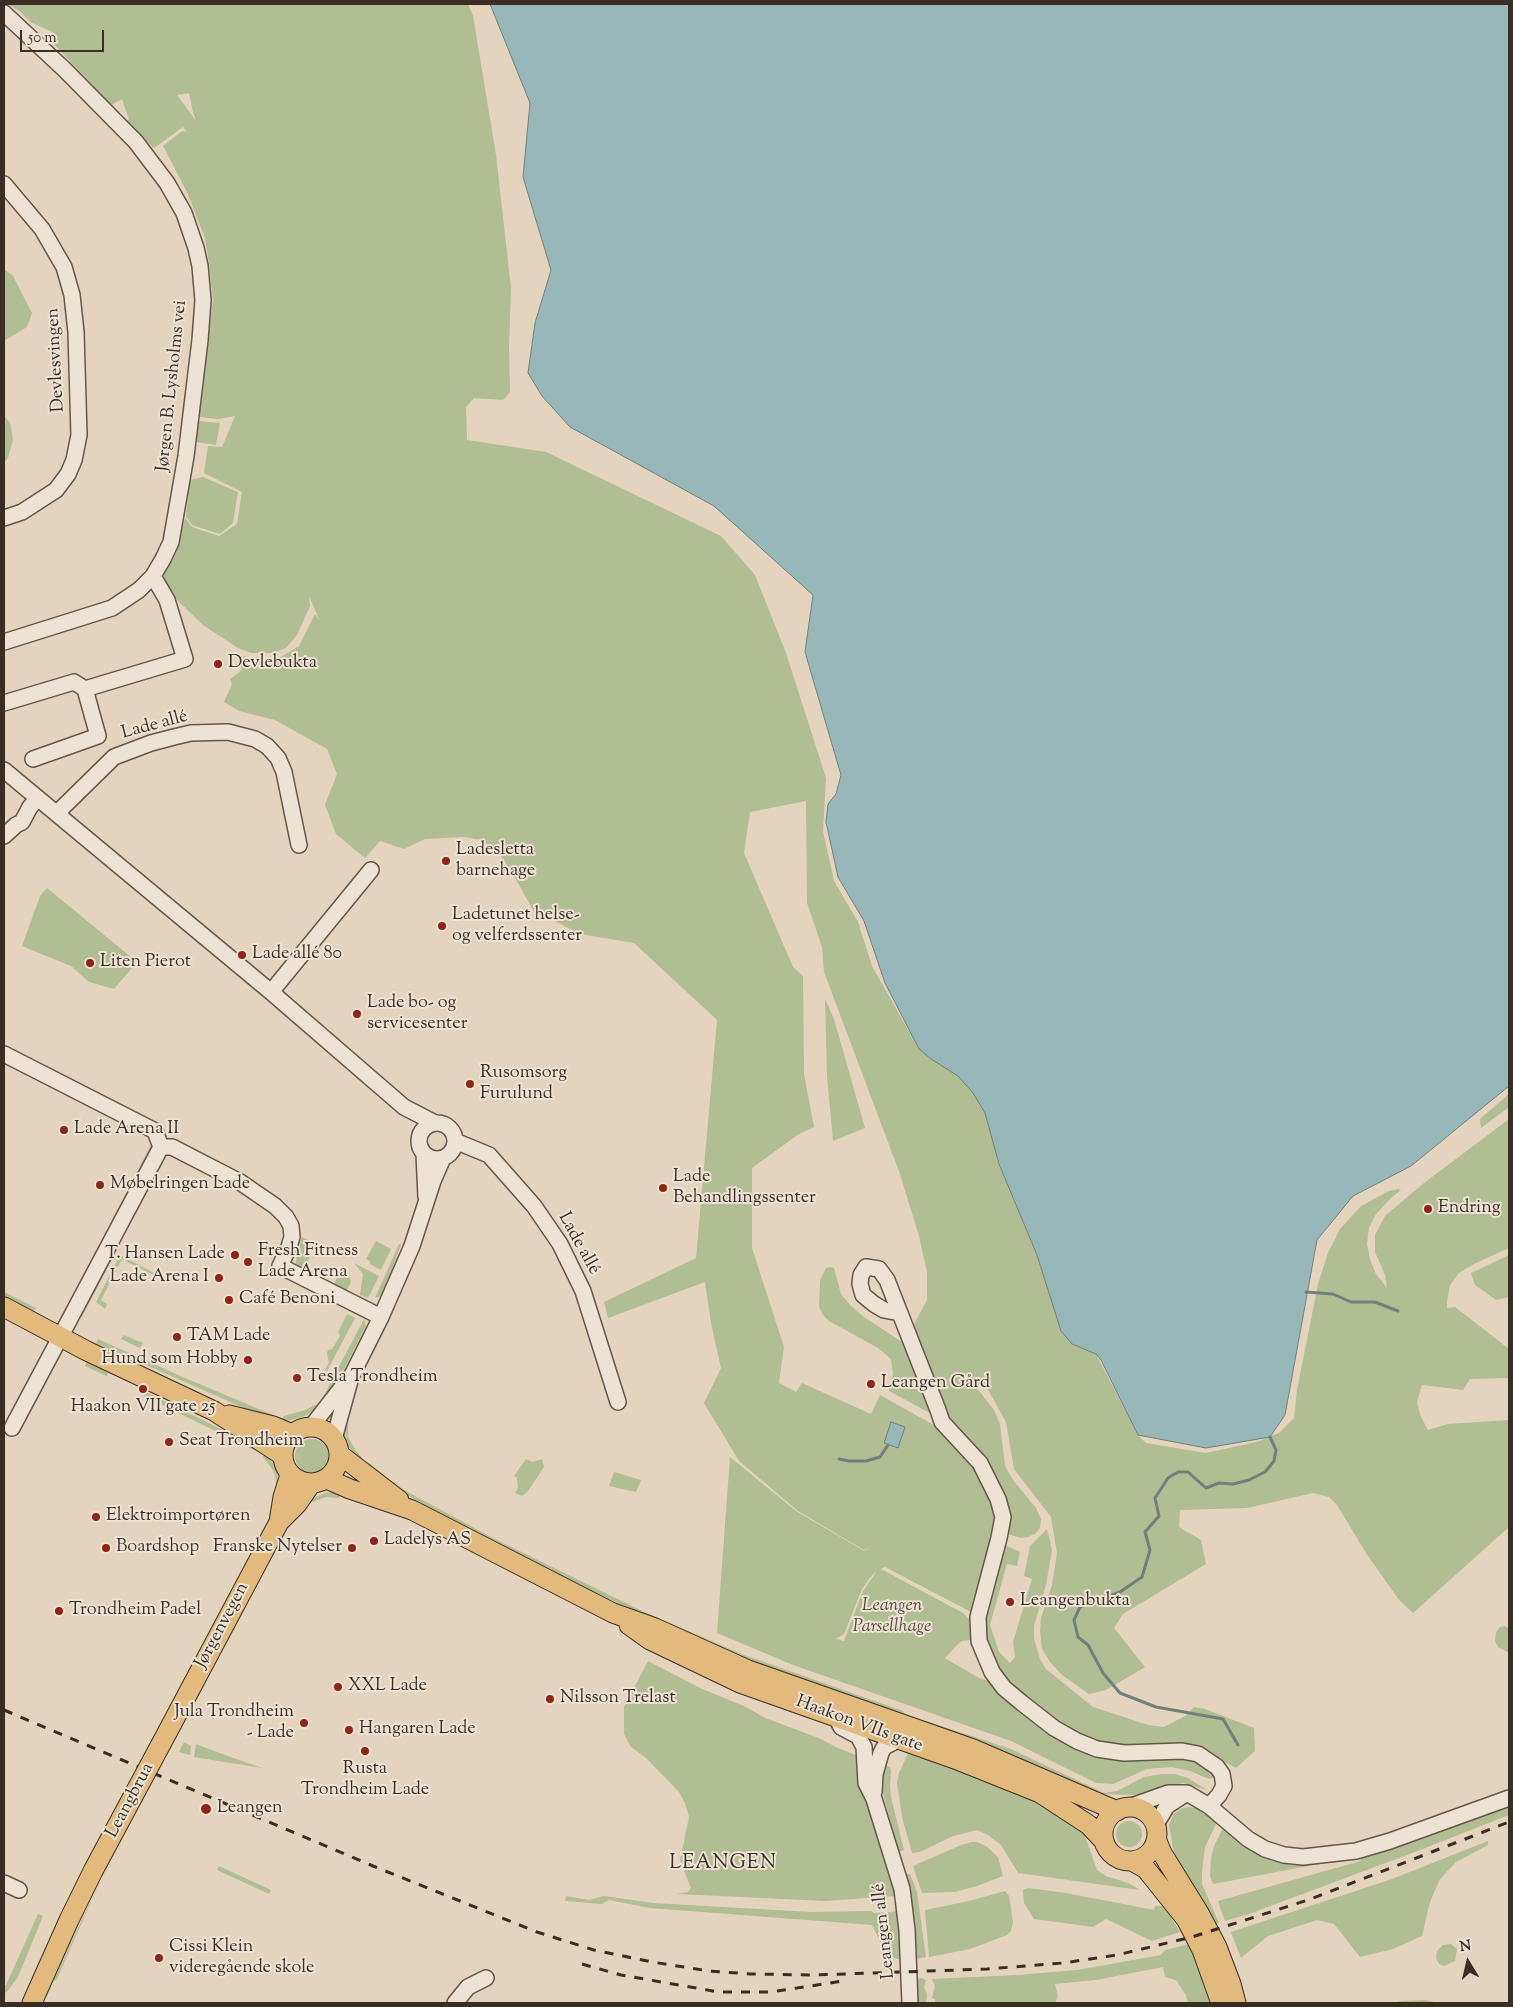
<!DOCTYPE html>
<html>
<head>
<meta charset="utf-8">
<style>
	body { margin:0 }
	#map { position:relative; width:1513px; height:2007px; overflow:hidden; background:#e4d4bd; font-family:"Sorts Mill Goudy",serif }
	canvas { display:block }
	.frame { position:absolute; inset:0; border:5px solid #3a2d22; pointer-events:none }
	.north { position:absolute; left:1443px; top:1937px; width:50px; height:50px; -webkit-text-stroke:4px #ede3d4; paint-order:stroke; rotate:351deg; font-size:14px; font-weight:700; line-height:20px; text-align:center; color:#3a2d22 }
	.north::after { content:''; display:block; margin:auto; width:18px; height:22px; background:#3a2d22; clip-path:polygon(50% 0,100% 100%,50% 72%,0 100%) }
	.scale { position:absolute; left:20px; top:30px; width:84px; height:22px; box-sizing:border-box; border:2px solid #3a2d22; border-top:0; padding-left:6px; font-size:15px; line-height:18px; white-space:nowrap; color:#3a2d22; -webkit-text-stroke:4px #ede3d4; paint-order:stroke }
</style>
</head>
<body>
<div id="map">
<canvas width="1513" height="2007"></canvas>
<div class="frame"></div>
<div class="north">N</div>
<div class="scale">50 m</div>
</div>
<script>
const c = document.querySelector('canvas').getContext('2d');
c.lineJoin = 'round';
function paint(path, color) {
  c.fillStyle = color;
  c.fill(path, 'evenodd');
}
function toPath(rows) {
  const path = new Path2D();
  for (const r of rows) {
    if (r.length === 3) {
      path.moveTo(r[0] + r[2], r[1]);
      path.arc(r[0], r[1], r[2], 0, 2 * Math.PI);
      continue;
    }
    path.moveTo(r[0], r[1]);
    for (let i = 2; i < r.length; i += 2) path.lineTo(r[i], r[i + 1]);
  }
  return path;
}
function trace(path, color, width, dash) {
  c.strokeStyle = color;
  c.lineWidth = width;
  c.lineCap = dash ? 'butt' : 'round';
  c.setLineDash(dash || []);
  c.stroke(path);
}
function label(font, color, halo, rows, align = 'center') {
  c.font = font + ' "Sorts Mill Goudy",serif';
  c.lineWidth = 4;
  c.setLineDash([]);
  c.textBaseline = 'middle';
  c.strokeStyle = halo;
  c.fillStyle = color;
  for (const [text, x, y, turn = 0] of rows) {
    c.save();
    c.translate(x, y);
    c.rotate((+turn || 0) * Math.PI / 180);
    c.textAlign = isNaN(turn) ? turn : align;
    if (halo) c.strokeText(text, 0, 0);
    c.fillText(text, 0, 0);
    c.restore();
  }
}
paint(toPath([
	[7,4,468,4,473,16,496,155,511,288,509,345,510,392,503,400,474,398,466,407,467,440,546,452,721,536,755,575,786,653,826,778,823,831,834,881,858,922,872,966,919,1049,931,1059,958,1076,973,1093,985,1113,999,1164,1037,1255,1061,1331,1072,1344,1096,1354,1138,1435,1146,1443,1206,1453,1257,1442,1279,1433,1294,1418,1297,1390,1318,1284,1328,1253,1340,1229,1361,1206,1389,1191,1398,1189,1401,1190,1392,1197,1376,1214,1369,1228,1367,1244,1370,1259,1376,1274,1387,1288,1385,1275,1375,1252,1375,1235,1385,1216,1424,1183,1509,1119,1509,1248,1476,1263,1459,1273,1450,1285,1447,1302,1447,1308,1455,1307,1509,1349,1509,1378,1470,1379,1463,1390,1422,1385,1417,1402,1421,1417,1428,1430,1448,1424,1509,1420,1509,1527,1413,1613,1399,1600,1366,1553,1337,1505,1329,1497,1313,1493,1247,1508,1180,1510,1179,1527,1201,1540,1206,1564,1123,1614,1114,1628,1145,1667,1106,1690,1089,1694,1062,1675,1050,1662,1042,1649,1040,1631,1041,1618,1052,1585,1057,1553,1051,1517,1014,1469,1006,1422,990,1393,983,1384,976,1387,994,1410,1000,1424,1005,1466,1013,1480,1036,1508,1041,1519,1040,1528,1036,1533,1028,1537,1021,1538,1008,1534,1008,1522,949,1423,910,1332,927,1300,927,1272,919,1236,900,1174,824,972,822,947,807,903,806,801,750,812,744,853,793,967,803,976,804,1074,814,1127,799,1134,752,1168,752,1248,784,1347,779,1383,796,1392,802,1383,871,1414,880,1395,939,1428,969,1460,985,1484,996,1509,997,1528,973,1613,885,1567,881,1569,963,1613,972,1622,970,1640,962,1641,957,1645,945,1658,977,1677,988,1681,1011,1702,1074,1745,1189,1758,1206,1765,1216,1777,1209,1779,1190,1771,1171,1767,1147,1769,1113,1784,1096,1783,1011,1741,793,1665,717,1633,730,1457,796,1511,864,1551,871,1548,864,1550,798,1511,739,1461,704,1403,721,1368,711,1323,705,1282,608,1318,604,1302,696,1258,717,1020,634,943,580,934,533,910,510,869,497,851,482,840,464,837,425,839,404,849,380,841,365,858,336,834,325,805,337,774,327,749,275,720,239,711,224,702,232,684,230,679,242,670,236,654,257,660,279,658,299,646,315,614,320,621,309,596,310,606,297,635,286,648,273,653,251,653,238,648,203,625,171,594,163,579,164,574,177,551,185,518,192,527,219,536,237,524,242,492,204,473,208,446,222,447,235,416,218,419,199,417,213,300,209,263,205,238,187,192,163,146,182,131,187,132,183,127,154,148,126,121,129,119,122,99,111,105,49,39,53,32,32,23,18,10],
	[189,93,193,112,196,121,177,95],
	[877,1571,863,1591,844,1641,836,1639,844,1634,862,1589,872,1575],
	[4,269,13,276,32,313,27,327,4,341],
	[4,415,10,423,13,440,8,458,4,463],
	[199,421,220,423,216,445,196,442],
	[203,477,238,492,233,523,220,534,192,525,186,516,190,480],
	[47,888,137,962,114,989,89,982,71,966,22,946,40,896],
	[825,999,834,1019,865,1128,833,1141,827,1076],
	[1509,1094,1509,1107,1481,1128,1480,1119],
	[153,1141,154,1146,116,1219,111,1222],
	[302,1237,310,1241,304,1251,311,1255,304,1269,314,1275,313,1277,296,1266,296,1260],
	[376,1241,391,1249,381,1270,370,1264,370,1261,366,1259],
	[399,1244,401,1244,392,1270,381,1296,375,1298],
	[120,1255,154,1273,153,1275,122,1259,101,1300,107,1304,105,1309,96,1302],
	[1509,1255,1509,1297,1496,1300,1475,1285,1471,1273],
	[112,1259,82,1317,79,1316,108,1261],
	[354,1263,379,1276,368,1298,360,1295,363,1274],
	[830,1267,834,1268,841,1294,851,1306,864,1317,902,1342,909,1350,939,1418,889,1391,893,1374,891,1359,878,1348,829,1321,823,1315,819,1307,820,1280,826,1268],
	[341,1271,350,1278,351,1282,347,1290,343,1291,322,1282,323,1279,334,1284],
	[4,1292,36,1308,34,1311,4,1296],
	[347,1314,355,1318,327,1371,325,1370,329,1362,327,1353,328,1350,332,1349,340,1336,338,1332],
	[364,1319,366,1326,339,1379,323,1400,323,1397],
	[124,1335,143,1343,140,1348,121,1339],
	[98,1339,185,1378,273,1415,272,1418,244,1408,96,1343],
	[87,1361,108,1373,107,1376,85,1366],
	[146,1392,257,1447,256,1451,144,1396],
	[315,1405,319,1407,307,1415,292,1420,281,1420,284,1416,305,1410],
	[347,1421,348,1421,348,1437,356,1451,362,1457,360,1460,348,1446,345,1430],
	[312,1456,17],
	[265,1453,276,1468,279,1490,276,1488,276,1479,273,1470,263,1457],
	[526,1459,532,1462,542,1459,544,1467,528,1491,522,1496,515,1493,518,1488,517,1478,514,1476],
	[369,1463,399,1487,417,1497,493,1538,642,1611,744,1655,903,1711,904,1714,901,1716,765,1669,594,1592,423,1504,397,1489,367,1466],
	[614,1472,641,1480,636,1492,609,1486],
	[334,1492,341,1494,339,1498,326,1497,312,1502,309,1500,325,1493],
	[1047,1529,1052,1550,1046,1585,1034,1626,1034,1638,1040,1659,1046,1669,1093,1707,1148,1725,1164,1727,1187,1715,1194,1707,1205,1709,1254,1728,1255,1751,1236,1768,1206,1752,1108,1747,1071,1732,1006,1684,987,1650,984,1616,1003,1544,1020,1552,1017,1566,1007,1564,990,1625,999,1652,1010,1663,1015,1657,1013,1642,1032,1579,1024,1576,1030,1546],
	[1505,1626,1509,1629,1509,1653,1498,1647,1495,1641,1496,1632,1500,1627],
	[648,1661,700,1688,746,1707,765,1718,819,1738,838,1748,856,1755,860,1785,890,1872,896,1896,825,1901,677,1894,688,1892,691,1888,680,1860,689,1817,685,1803,679,1792,646,1758,630,1746,624,1734,624,1707],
	[923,1720,1011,1749,1104,1793,1117,1791,1144,1777,1162,1774,1175,1774,1188,1778,1207,1790,1183,1783,1135,1795,1099,1794,922,1721],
	[184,1742,191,1746,190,1755,179,1752],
	[196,1744,225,1755,262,1768,194,1757],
	[909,1751,1038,1801,1072,1822,1085,1836,1097,1870,1106,1876,1128,1883,1140,1890,1018,1873,1001,1845,988,1835,977,1830,953,1836,920,1852,912,1853,902,1817,897,1783,899,1773],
	[884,1765,890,1767,891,1771,890,1785,891,1797,904,1850,898,1852,881,1785],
	[1509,1804,1509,1815,1415,1852,1249,1914,1225,1921,1221,1910,1218,1901,1361,1861,1361,1857],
	[1188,1807,1195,1808,1217,1822,1205,1847,1202,1872,1202,1884,1219,1923,1215,1925,1178,1862,1173,1848,1169,1825,1173,1815,1180,1809],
	[1129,1834,13],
	[132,1821,91,1902,56,1981,54,1980,85,1913],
	[1223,1828,1237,1838,1335,1861,1213,1884,1210,1876,1211,1858,1214,1846],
	[1488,1841,1488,1845,1456,1862,1440,1879,1430,1902,1422,1936,1393,1949,1360,1957,1334,1924,1317,1920,1268,1936,1241,1958,1231,1932,1392,1879],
	[972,1842,977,1842,986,1846,998,1857,1003,1876,977,1886,955,1892,922,1893,913,1866,961,1845],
	[219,1866,271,1890,269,1894,217,1870],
	[907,1874,910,1874,917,1892,926,1957,915,1959,906,1877],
	[1028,1888,1066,1893,1154,1910,1155,1906,1164,1906,1180,1932,1152,1941,1106,1919,1093,1927,1034,1919,1024,1903,1023,1890],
	[1005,1891,1009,1896,1013,1922,1011,1931,1007,1935,970,1949,929,1957,925,1910,969,1901],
	[566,1896,589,1900,604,1896,653,1903,811,1912,871,1911,874,1913,893,1912,898,1910,904,1959,897,1959,887,1955,872,1925,650,1908,609,1900,602,1904,565,1901],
	[38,1914,43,1916,18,1977,7,1992,4,1993,4,1985,6,1985],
	[1189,1944,1202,1975,1210,2003,1188,2003,1186,1995,1176,1980,1165,1977,1163,1967,1096,1980,1055,1984,1058,1996,1055,2003,935,2003,935,1999,932,1998,935,1986,932,1979,1017,1975,1077,1970,1161,1955,1165,1950],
	[1451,1944,1457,1949,1455,1961,1444,1966,1439,1964,1436,1958,1437,1951,1443,1945],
	[922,1978,926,1980,924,1987,927,1994,926,2003,917,2003,915,1979],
	[1425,2000,1439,2003,1395,2003,1399,2001]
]), '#b1bd93');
const water = toPath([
	[490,4,1509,4,1509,1086,1411,1166,1353,1196,1317,1240,1285,1415,1270,1437,1206,1448,1138,1435,1101,1360,1096,1354,1072,1344,1061,1331,1037,1255,999,1164,985,1113,973,1093,958,1076,931,1059,919,1049,885,983,864,921,838,877,826,822,828,804,836,794,841,775,805,652,813,595,714,506,570,427,542,396,528,373,535,323,551,270,523,177,530,103,490,4],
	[891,1422,905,1427,898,1448,884,1443,891,1422]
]);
paint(water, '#97b7b8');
trace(water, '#72807c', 1);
trace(toPath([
	[1306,1292,1333,1294,1351,1302,1375,1302,1398,1311],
	[839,1459,849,1461,866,1461,880,1457,888,1445],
	[1238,1745,1223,1719,1156,1707,1120,1693,1103,1673,1088,1645,1078,1637,1074,1620,1080,1607,1120,1592,1142,1577,1150,1550,1145,1532,1159,1516,1155,1498,1168,1478,1178,1472,1188,1472,1206,1488,1219,1483,1233,1484,1249,1480,1265,1472,1274,1461,1276,1450,1270,1437]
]), '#72807c', 3);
const minor = toPath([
	[4,13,65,70,136,142,167,183,184,213,196,248,200,266,203,300,200,340,186,456,171,542,163,559,153,576,139,590,112,608,4,642],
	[4,184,42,229,64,267,72,295,76,332,79,435,74,460,68,474,56,490,22,512,4,518],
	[4,703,74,682,85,689,185,659,167,600,153,576],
	[33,759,98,736,85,689],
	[4,770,271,992,404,1107,433,1122],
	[57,813,114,757,151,743,174,737,191,733,228,732,255,739,267,746,278,758,284,772,299,845],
	[4,836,16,825,22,822,30,807,37,799],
	[271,992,371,870],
	[4,1054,155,1131,161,1147],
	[437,1141,18],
	[455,1141,489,1155,534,1206,560,1244,583,1291,618,1402],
	[161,1147,172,1147,240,1182,275,1206,286,1217,291,1226,292,1237,289,1247,280,1266,381,1317],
	[424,1154,426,1197],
	[900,1313,884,1310,874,1304,863,1295,860,1284,861,1275,866,1267,879,1269,887,1280,905,1326,938,1410,942,1422,980,1463,998,1499,1003,1517,999,1538,978,1617,979,1641,992,1672,1004,1688,1022,1703,1054,1728,1077,1741,1097,1749,1124,1753,1182,1751,1198,1754,1217,1767,1222,1774,1224,1786,1219,1795,1209,1806],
	[311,1427,346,1382],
	[12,1428,161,1147],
	[334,1439,351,1377,381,1317,412,1246,433,1181,443,1158],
	[839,1723,841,1727,858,1736,864,1747,866,1783,874,1799,902,1889,907,1930,910,2003],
	[874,1792,875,1774,881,1753,884,1747,898,1740],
	[1126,1808,1168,1793,1187,1793,1209,1806,1248,1839,1265,1849,1284,1855,1303,1857,1356,1851,1390,1841,1509,1798],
	[1155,1826,1167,1806,1187,1793],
	[4,1883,19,1890],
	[455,2003,468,1987,486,1978]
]);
const major = toPath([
	[4,1307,87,1351,214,1411,282,1455],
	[229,1415,273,1426,292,1434],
	[311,1455,28],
	[339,1454,399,1500],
	[327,1479,350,1489,412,1510,613,1613,655,1628,748,1670,973,1749,1117,1811],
	[279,1522,297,1504,311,1484],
	[629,1625,650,1640,740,1683,955,1759,1040,1793,1089,1825,1103,1840],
	[168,1731,279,1522,283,1497,290,1475],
	[1130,1834,27],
	[1157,1841,1162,1853,1199,1913,1217,1947,1231,1984,1236,2003],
	[1132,1861,1146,1869,1186,1919,1202,1950,1221,2003],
	[32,2003,69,1920,93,1871]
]);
trace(minor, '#645749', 18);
trace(major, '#3a2d22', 21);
trace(minor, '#ede3d4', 15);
trace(major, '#e2ba7e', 19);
trace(toPath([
	[4,1710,373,1866,537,1932,594,1950,652,1962,709,1971,750,1974,815,1975,987,1969,1063,1963,1117,1955,1192,1937,1308,1900,1509,1822],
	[582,1964,621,1975,719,1992,771,1992,843,1981]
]), '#3a2d22', 3, [9, 9]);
const majorBridge = toPath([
	[93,1871,168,1731]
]);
trace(majorBridge, '#3a2d22', 21, []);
trace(majorBridge, '#e2ba7e', 19);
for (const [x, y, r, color] of [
	[218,664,5,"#8f2418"],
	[446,861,5,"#8f2418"],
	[442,926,5,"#8f2418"],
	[242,955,5,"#8f2418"],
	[90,963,5,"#8f2418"],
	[357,1014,5,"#8f2418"],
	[470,1084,5,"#8f2418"],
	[64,1130,5,"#8f2418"],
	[100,1185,5,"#8f2418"],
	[663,1188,5,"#8f2418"],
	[1428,1209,5,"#8f2418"],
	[235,1255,5,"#8f2418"],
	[248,1262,5,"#8f2418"],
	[219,1278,5,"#8f2418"],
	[229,1300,5,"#8f2418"],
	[177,1337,5,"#8f2418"],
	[248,1360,5,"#8f2418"],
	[297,1378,5,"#8f2418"],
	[871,1384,5,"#8f2418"],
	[143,1389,5,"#8f2418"],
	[169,1442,5,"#8f2418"],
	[96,1517,5,"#8f2418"],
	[374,1541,5,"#8f2418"],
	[106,1548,5,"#8f2418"],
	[352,1548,5,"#8f2418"],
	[1010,1602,5,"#8f2418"],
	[59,1611,5,"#8f2418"],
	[338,1687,5,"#8f2418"],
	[550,1699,5,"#8f2418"],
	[304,1723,5,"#8f2418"],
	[349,1730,5,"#8f2418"],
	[365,1751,5,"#8f2418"],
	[206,1809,6,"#8f2418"],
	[159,1958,5,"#8f2418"]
]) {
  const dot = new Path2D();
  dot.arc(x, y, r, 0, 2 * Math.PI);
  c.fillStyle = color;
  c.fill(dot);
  trace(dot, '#ede3d4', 2);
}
label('18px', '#3a2d22', '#ede3d4', [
	["Devlesvingen",57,360,-93],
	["Jørgen B. Lysholms vei",173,386,-84],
	["Lade allé",155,726,-15],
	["Lade allé",578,1244,61],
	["Jørgenvegen",223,1626,-62],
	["Haakon VIIs gate",859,1725,20],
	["Leangbrua",131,1801,-62],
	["Leangen allé",885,1931,-96]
]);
label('18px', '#3a2d22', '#ede3d4', [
	["Devlebukta",228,664],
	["Ladesletta",456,851],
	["barnehage",456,872],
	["Ladetunet helse-",452,916],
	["og velferdssenter",452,937],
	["Lade allé 80",252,955],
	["Liten Pierot",100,963],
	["Lade bo- og",367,1004],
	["servicesenter",367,1025],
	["Rusomsorg",480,1074],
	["Furulund",480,1095],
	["Lade Arena II",74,1130],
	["Lade",673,1178],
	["Behandlingssenter",673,1199],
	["Møbelringen Lade",110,1185],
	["Endring",1438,1209],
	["Fresh Fitness",258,1252],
	["Lade Arena",258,1273],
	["T. Hansen Lade",225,1255,"right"],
	["Lade Arena I",209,1278,"right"],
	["Café Benoni",239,1300],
	["TAM Lade",187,1337],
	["Hund som Hobby",238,1360,"right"],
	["Tesla Trondheim",307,1378],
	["Leangen Gård",881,1384],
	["Haakon VII gate 25",143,1408,"center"],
	["Seat Trondheim",179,1442],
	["Elektroimportøren",106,1517],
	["Ladelys AS",384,1541],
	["Boardshop",116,1548],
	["Franske Nytelser",342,1548,"right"],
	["Leangenbukta",1020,1602],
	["Trondheim Padel",69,1611],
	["XXL Lade",348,1687],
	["Nilsson Trelast",560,1699],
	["Jula Trondheim",294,1713,"right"],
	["- Lade",294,1734,"right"],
	["Hangaren Lade",359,1730],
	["Rusta",365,1770,"center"],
	["Trondheim Lade",365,1791,"center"],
	["Leangen",217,1809],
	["Cissi Klein",169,1948],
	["videregående skole",169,1969]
], 'left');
label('italic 18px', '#524a39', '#ede3d4', [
	["Leangen",892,1607],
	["Parsellhage",892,1628]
]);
c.letterSpacing = '1px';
label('20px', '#3a2d22', '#ede3d4', [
	["LEANGEN",723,1865]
]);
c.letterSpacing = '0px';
</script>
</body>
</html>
